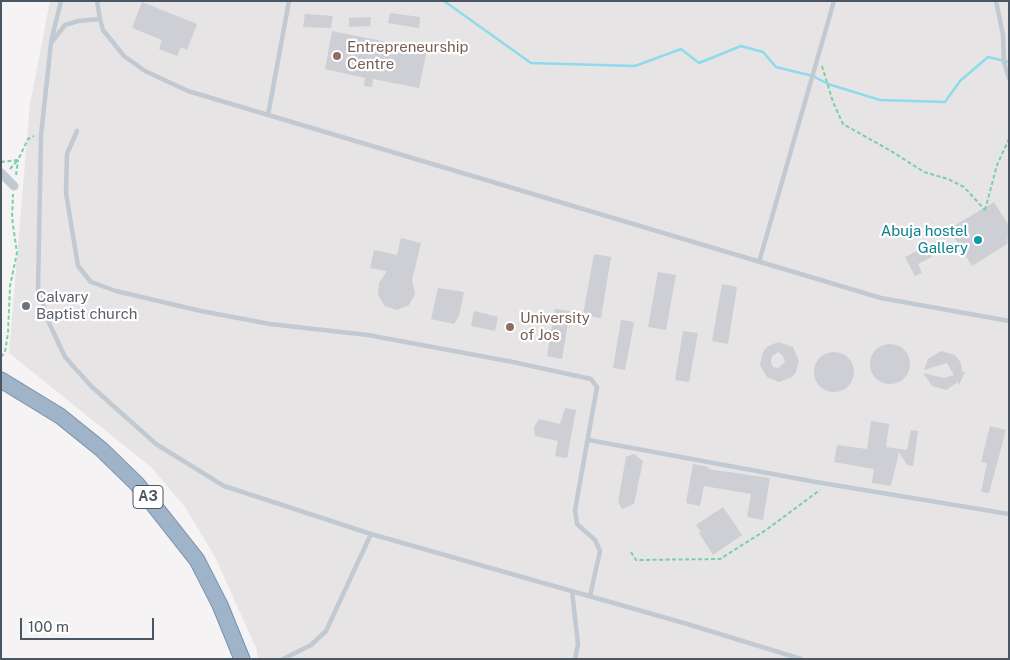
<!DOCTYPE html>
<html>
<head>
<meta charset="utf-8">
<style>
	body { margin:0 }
	#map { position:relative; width:1010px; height:660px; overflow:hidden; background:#f5f3f3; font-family:"Public Sans",sans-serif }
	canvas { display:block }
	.frame { position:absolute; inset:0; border:2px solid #4a5661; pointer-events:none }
	.scale { position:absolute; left:20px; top:618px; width:134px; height:22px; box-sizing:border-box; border:2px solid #4a5661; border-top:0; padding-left:6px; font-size:15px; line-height:18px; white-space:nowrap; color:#4a5661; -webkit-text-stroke:4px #fff; paint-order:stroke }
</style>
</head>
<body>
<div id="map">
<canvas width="1010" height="660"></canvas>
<div class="frame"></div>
<div class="scale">100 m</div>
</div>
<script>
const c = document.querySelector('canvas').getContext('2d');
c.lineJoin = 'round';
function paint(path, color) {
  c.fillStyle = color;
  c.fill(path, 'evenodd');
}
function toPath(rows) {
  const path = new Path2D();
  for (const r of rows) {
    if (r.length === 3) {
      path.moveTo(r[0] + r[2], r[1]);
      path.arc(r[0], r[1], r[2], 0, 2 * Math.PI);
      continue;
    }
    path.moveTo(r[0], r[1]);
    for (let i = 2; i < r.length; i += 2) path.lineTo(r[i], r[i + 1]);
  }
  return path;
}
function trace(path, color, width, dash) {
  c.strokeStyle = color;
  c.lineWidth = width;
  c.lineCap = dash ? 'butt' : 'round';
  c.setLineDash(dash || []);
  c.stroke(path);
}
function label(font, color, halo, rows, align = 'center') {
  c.font = font + ' "Public Sans",sans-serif';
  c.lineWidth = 4.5;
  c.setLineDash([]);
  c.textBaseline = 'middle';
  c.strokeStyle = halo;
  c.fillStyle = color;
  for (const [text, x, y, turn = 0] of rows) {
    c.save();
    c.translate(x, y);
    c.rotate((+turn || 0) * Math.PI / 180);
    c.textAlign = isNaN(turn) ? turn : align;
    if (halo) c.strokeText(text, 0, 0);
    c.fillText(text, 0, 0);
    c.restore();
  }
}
paint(toPath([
	[50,1,1009,1,1009,659,258,659,257,650,215,557,185,507,151,467,9,353,30,104]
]), '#e6e4e5');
trace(toPath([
	[444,1,531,63,635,66,681,49,699,63,741,46,763,52,776,67,813,76,828,84,880,100,945,102,960,81,988,57,1009,62]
]), '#90daee', 2.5);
paint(toPath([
	[142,2,197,24,187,50,181,47,177,56,159,49,162,40,132,28],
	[390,13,420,17,419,28,388,23],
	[305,14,333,16,331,28,303,27],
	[371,17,370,26,349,27,349,18],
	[332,31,427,50,419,88,373,79,372,87,364,86,365,78,325,69],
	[994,202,1009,226,1007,244,972,266,949,229],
	[401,238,421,243,412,280,415,294,409,305,397,310,385,306,378,295,379,283,387,271,370,268,374,250,397,255],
	[927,246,932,257,918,264,922,273,915,276,905,257],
	[594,254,611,257,601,318,583,315],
	[658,272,676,275,666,330,648,327],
	[722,284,737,287,728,344,712,341],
	[438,288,464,292,459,316,454,324,431,319],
	[555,309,570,311,562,359,547,356],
	[474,311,498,317,495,331,471,326],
	[621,320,634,322,625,370,613,368],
	[683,331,698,333,689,382,675,380],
	[778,342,793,347,799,361,796,372,792,377,779,382,767,377,760,365,763,352,767,347],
	[778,352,783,356,785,362,778,368,773,367,771,362,772,356],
	[890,364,20],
	[941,351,955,355,961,363,962,372,965,372,959,385,958,382,946,390,932,386,923,373,944,378,954,375,947,363,924,370,928,359],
	[834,372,20],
	[565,408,576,410,567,458,555,456,558,441,535,436,534,427,539,419,560,424],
	[871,421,889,424,886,447,907,450,911,430,918,431,913,466,907,465,899,452,891,486,872,483,874,469,834,462,837,445,867,449],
	[990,426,1006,430,989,493,981,492,987,463,981,462],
	[634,454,643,461,634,504,622,509,618,502,626,457],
	[693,464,708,467,708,469,770,478,763,520,747,517,751,494,704,486,700,506,686,503],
	[723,507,742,535,713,555,699,533,701,532,696,525]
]), '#cdcfd5');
const trunk = toPath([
	[1,380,60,416,101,449,137,484,197,560,220,605,242,659]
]);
trace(trunk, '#7690ad', 17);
trace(toPath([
	[822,66,833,102,843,124,891,151,924,172,948,179,964,187,985,210],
	[1,162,18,160,28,139,34,136],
	[10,169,18,160],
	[16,175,18,160],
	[985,210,997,165,1009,139],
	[1,357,5,352,8,333,10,286,17,253,12,218,13,194],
	[631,552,636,560,720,559,766,530,820,490]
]), '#7ad0a6', 2, [4, 2.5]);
trace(toPath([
	[97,1,100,19],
	[996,1,1003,35,1004,62,1009,78],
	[51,42,61,1],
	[268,115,289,1],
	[77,131,67,154,66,193,78,266,91,282,116,291,201,311,270,324,368,335,513,362,591,379,597,387,575,510,577,524,595,540,600,551,590,596],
	[759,262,834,1],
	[589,440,816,482,1009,514],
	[572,591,578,644,575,659],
	[283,659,311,645,326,631,371,534],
	[801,659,684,623,371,534,224,486,156,444,91,386,65,357,50,325,38,290,41,135,51,43,65,25,78,21,100,19,103,30,124,56,145,71,188,91,881,298,1009,321]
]), '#c1cad2', 4.5);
trace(toPath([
	[1,173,14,186]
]), '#c1cad2', 9);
trace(trunk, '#9fb4c9', 15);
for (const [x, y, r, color] of [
	[337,56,5,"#8d6e63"],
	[978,240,5,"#0f9aa8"],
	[26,306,5,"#6b7280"],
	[510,327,5,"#8d6e63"]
]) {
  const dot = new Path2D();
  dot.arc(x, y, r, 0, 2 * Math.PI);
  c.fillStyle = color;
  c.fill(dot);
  trace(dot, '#fff', 2);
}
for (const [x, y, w] of [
	[148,497,30]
]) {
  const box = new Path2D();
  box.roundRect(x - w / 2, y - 11.5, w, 23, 4);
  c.fillStyle = '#fff';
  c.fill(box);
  trace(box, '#4a5661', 1);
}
label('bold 14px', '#4a5661', null, [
	["A3",148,497]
]);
label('15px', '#785e54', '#fff', [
	["Entrepreneurship",347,47],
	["Centre",347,64],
	["University",520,318],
	["of Jos",520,335]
], 'left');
label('15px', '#0d838f', '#fff', [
	["Abuja hostel",968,231],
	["Gallery",968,248]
], 'right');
label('15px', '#5b616d', '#fff', [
	["Calvary",36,297],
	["Baptist church",36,314]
], 'left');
</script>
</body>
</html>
